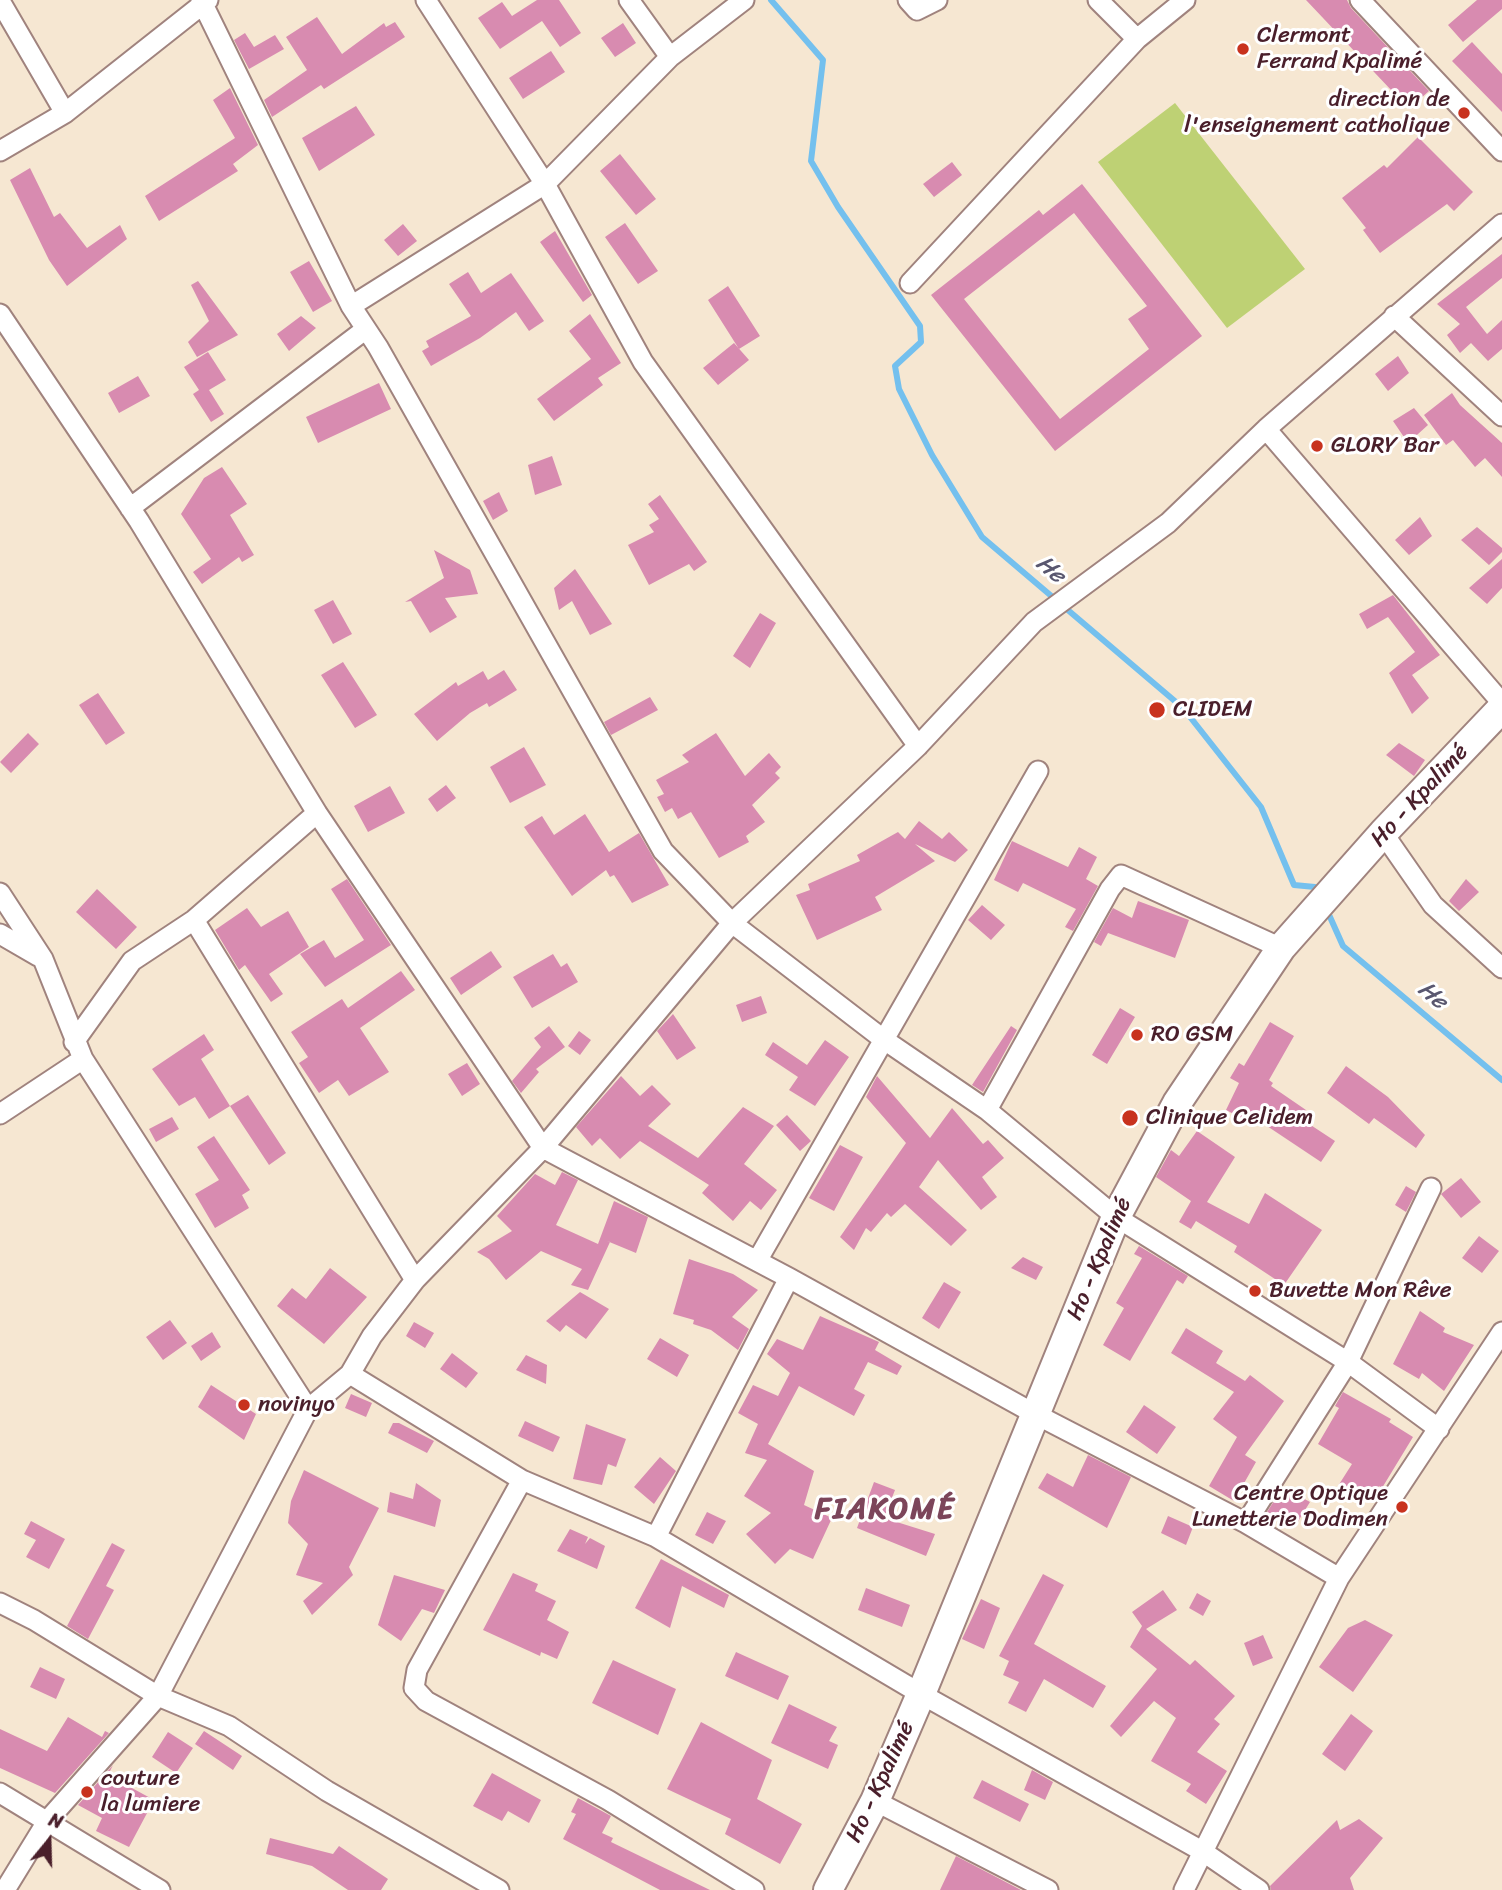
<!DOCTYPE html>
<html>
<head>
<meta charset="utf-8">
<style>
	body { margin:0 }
	#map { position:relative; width:1502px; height:1890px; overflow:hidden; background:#f6e7d2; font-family:Sriracha,sans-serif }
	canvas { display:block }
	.north { position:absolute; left:14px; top:1806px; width:70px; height:70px; -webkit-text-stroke:5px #fff; paint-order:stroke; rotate:19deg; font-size:19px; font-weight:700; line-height:28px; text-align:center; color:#4a1f2b }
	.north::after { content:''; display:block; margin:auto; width:24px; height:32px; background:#4a1f2b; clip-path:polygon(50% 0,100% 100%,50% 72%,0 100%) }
</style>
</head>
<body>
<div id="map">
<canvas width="1502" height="1890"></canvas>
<div class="north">N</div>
</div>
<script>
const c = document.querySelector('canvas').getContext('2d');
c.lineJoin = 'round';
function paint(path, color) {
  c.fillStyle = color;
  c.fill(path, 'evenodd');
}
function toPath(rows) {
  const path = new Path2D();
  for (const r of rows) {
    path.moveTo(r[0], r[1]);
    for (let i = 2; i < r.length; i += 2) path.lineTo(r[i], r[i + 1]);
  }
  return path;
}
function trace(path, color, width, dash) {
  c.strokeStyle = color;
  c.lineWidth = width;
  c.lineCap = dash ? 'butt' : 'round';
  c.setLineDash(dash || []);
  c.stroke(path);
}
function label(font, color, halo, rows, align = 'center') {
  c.font = font + ' Sriracha,sans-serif';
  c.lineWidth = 6;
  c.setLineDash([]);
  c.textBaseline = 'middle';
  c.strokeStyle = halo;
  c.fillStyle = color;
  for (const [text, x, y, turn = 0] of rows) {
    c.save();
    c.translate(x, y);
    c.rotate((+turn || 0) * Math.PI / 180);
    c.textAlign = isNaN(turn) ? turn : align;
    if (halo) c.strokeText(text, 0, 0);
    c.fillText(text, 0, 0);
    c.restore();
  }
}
paint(toPath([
	[1175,103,1305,269,1227,328,1098,162]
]), '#bed174');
trace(toPath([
	[771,0,823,60,811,161,838,207,920,326,921,342,895,366,899,389,932,455,982,537,1183,708,1261,807,1294,885,1315,887,1319,895],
	[1326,908,1343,946,1502,1080]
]), '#74c0ee', 6);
paint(toPath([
	[537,0,559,0,581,33,560,47,542,21,500,49,478,18,502,2,512,16],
	[1306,0,1347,0,1351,8,1429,91,1409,109],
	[1477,0,1502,0,1502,9,1463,42,1448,25],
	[317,17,342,54,384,23,386,27,395,22,405,37,324,89,321,85,272,117,264,100,307,70,286,37],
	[623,23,636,43,615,57,601,38],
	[245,33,254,47,275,35,284,49,249,69,234,40],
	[1472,42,1502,74,1502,112,1452,61],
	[551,51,565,72,523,99,509,78],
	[230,88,258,145,233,164,238,171,159,221,145,196,235,138,213,100],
	[356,106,375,135,319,171,302,138],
	[1418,137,1473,192,1454,211,1447,204,1380,253,1363,230,1366,228,1342,198,1384,165,1387,168],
	[620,154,656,199,636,215,600,171],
	[952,162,962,175,934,197,923,184],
	[30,168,54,217,60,213,87,248,120,225,127,239,67,286,49,260,10,180],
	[1082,184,1202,336,1055,451,931,295,1039,210,1043,215],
	[1074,213,1147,306,1128,319,1149,349,1060,419,964,299],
	[625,223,658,271,638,284,605,237],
	[403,224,417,241,398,256,384,240],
	[555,231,592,295,583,302,540,242],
	[1502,254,1502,278,1466,307,1487,334,1502,320,1502,349,1488,361,1471,343,1460,353,1447,335,1460,324,1437,304],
	[309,261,332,301,313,312,290,272],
	[468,272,481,293,511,273,544,321,529,331,516,312,480,338,431,366,422,351,429,347,426,341,471,316,449,284],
	[198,281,238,335,197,357,188,342,209,321,191,285],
	[728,286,760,336,739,349,708,300],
	[590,314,621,363,598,378,603,385,554,421,537,399,591,359,569,331],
	[301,316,316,328,289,351,277,334],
	[734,343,749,360,718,385,703,368],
	[208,352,226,380,209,390,224,414,211,422,193,394,199,390,184,367],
	[1398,356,1409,373,1388,391,1375,374],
	[138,376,150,396,119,413,108,393],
	[379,383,391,409,318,443,306,417],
	[1452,393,1460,405,1502,443,1502,477,1485,458,1475,467,1453,440,1446,445,1424,415],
	[1414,408,1428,425,1408,443,1393,421],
	[552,456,562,485,535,495,528,465],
	[222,467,247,504,230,515,254,555,242,562,239,557,202,584,193,572,211,559,181,514,204,478],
	[499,492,508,511,493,520,483,501],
	[660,495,707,562,694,571,689,564,649,585,628,545,654,532,649,525,659,519,648,504],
	[1420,517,1432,536,1409,555,1395,540],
	[1477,527,1502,548,1502,552,1489,565,1461,540],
	[434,550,470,570,478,594,445,598,457,617,430,633,411,601,405,602,444,578],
	[1502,559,1502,588,1487,604,1469,588],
	[575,569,612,624,590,635,572,601,559,610,554,588],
	[1393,595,1440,655,1412,675,1429,698,1412,714,1389,673,1415,652,1388,617,1367,629,1359,614],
	[333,600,352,634,333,644,314,610],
	[760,613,776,623,750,668,733,656],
	[343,662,377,715,355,728,321,675],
	[504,670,517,690,489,707,487,703,470,713,437,741,414,714,456,682,458,686,483,671,488,680],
	[98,693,125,733,106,745,79,705],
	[650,697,658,710,611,735,604,722],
	[28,733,39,744,11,773,0,762],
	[716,733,745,776,769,753,781,767,775,773,780,778,752,805,765,822,746,836,749,842,719,858,691,812,678,819,672,808,665,812,657,797,664,794,656,780,689,762,682,755],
	[1399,743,1425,760,1414,776,1386,755],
	[524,747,546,785,510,803,490,767],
	[446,785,456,798,437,812,428,799],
	[390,786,405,813,368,832,354,806],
	[585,814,609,852,639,833,669,885,632,903,614,875,610,877,606,870,572,896,524,827,542,816,554,835],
	[919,821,942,839,949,832,968,850,955,862,915,844,935,861,875,897,882,910,817,940,796,895,810,890,808,884,860,861,857,855,898,832,905,839],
	[1012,841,1068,867,1079,847,1097,857,1086,879,1098,886,1073,931,1065,927,1076,909,1023,883,1018,892,994,880],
	[347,879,391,945,325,987,300,954,324,940,335,958,364,940,331,889],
	[1466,879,1479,892,1459,911,1449,901],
	[97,889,137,927,116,949,76,912],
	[1138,901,1189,920,1175,958,1108,933,1101,946,1094,942,1113,908,1132,918],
	[982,905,1005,925,991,940,968,920],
	[247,908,261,927,288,911,309,947,269,974,283,994,271,1002,245,965,239,970,215,930],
	[491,951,502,967,461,995,450,978],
	[553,954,561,967,567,963,578,982,532,1008,513,977],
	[401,971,415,990,360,1028,389,1072,349,1096,338,1080,319,1093,299,1063,308,1057,291,1032,342,999,348,1008],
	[761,996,767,1013,742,1022,736,1005],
	[1120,1008,1135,1017,1107,1064,1092,1055],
	[673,1014,696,1048,677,1060,657,1031],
	[1270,1022,1294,1036,1269,1080,1273,1083,1271,1086,1306,1110,1300,1118,1335,1141,1321,1162,1252,1116,1249,1122,1226,1110,1239,1083,1230,1078,1239,1063,1244,1066],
	[549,1026,565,1047,536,1069,539,1072,521,1093,512,1081,541,1047,534,1038],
	[1011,1026,1017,1030,983,1092,972,1085],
	[579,1031,591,1040,580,1055,568,1046],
	[204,1034,214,1050,201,1059,230,1106,209,1119,195,1097,179,1106,152,1069],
	[825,1040,849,1057,815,1106,789,1090,798,1077,765,1055,773,1042,807,1065],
	[467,1063,480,1084,462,1096,448,1074],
	[1346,1066,1388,1097,1425,1135,1416,1148,1374,1118,1369,1124,1327,1093],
	[621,1076,640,1096,652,1085,671,1104,648,1126,698,1158,743,1107,774,1126,744,1164,777,1190,761,1210,750,1201,733,1221,702,1193,709,1185,640,1141,620,1159,600,1138,592,1146,576,1127],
	[877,1076,930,1138,952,1108,983,1144,988,1140,1004,1158,982,1177,997,1197,981,1210,938,1160,919,1187,967,1230,951,1246,905,1204,891,1217,887,1213,871,1232,866,1228,854,1250,840,1237,906,1143,866,1097],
	[248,1095,286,1153,269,1165,230,1106],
	[787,1115,811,1141,800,1151,776,1125],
	[172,1117,179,1129,156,1142,149,1129],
	[1197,1131,1235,1157,1207,1202,1249,1224,1265,1193,1322,1230,1284,1285,1234,1252,1237,1246,1196,1221,1191,1229,1179,1222,1191,1201,1156,1177,1171,1150,1179,1156],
	[214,1136,250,1190,242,1195,249,1208,215,1228,195,1194,219,1180,197,1147],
	[840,1145,863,1157,834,1211,809,1198],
	[562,1172,578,1180,556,1225,598,1244,614,1201,648,1217,636,1253,607,1241,610,1242,588,1290,571,1285,582,1269,541,1251,506,1280,489,1259,477,1252,512,1231,497,1216,535,1174,555,1185],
	[1461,1178,1481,1202,1461,1218,1441,1194],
	[1406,1186,1416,1192,1406,1212,1395,1205],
	[1479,1236,1499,1251,1482,1273,1462,1258],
	[1139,1246,1188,1276,1183,1284,1177,1280,1130,1361,1103,1345,1124,1308,1116,1303,1142,1258,1134,1254],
	[1023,1257,1043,1267,1036,1280,1011,1268],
	[689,1259,733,1274,758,1290,732,1317,749,1329,738,1350,711,1330,693,1324,694,1320,673,1314],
	[330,1268,367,1297,324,1344,277,1306,292,1288,306,1299],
	[944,1282,961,1292,939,1329,922,1318],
	[580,1292,609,1309,586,1339,566,1325,560,1332,546,1321],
	[1420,1311,1445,1328,1443,1332,1474,1345,1444,1391,1422,1373,1419,1379,1393,1364],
	[820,1316,879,1342,875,1350,902,1366,897,1375,868,1362,854,1389,865,1395,854,1416,799,1386,768,1444,814,1471,804,1505,832,1518,813,1559,790,1549,775,1564,746,1534,771,1513,744,1496,767,1460,745,1453,758,1424,738,1413,753,1385,778,1396,790,1373,767,1354,777,1339,803,1350],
	[170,1320,187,1343,163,1360,146,1337],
	[414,1322,434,1333,425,1348,406,1336],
	[1186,1328,1223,1351,1216,1363,1245,1381,1250,1375,1284,1401,1245,1455,1256,1462,1234,1501,1209,1486,1237,1437,1213,1419,1234,1392,1171,1353],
	[212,1332,221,1347,201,1361,191,1346],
	[660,1338,689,1355,677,1377,647,1359],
	[452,1353,478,1373,466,1388,440,1369],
	[526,1355,547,1365,546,1384,516,1370],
	[211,1385,256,1414,244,1440,198,1407],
	[1343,1392,1391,1419,1389,1422,1413,1437,1382,1488,1379,1486,1368,1503,1338,1486,1352,1464,1318,1444,1339,1408,1335,1406],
	[351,1394,372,1403,366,1417,345,1408],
	[1144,1405,1176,1427,1157,1454,1126,1432],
	[525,1421,560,1437,553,1452,518,1436],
	[393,1423,399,1423,434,1441,427,1453,388,1433],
	[586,1424,626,1439,616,1467,608,1464,602,1485,573,1479],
	[1088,1455,1131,1477,1107,1528,1038,1488,1047,1473,1073,1487],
	[660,1457,676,1471,654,1504,634,1487],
	[304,1470,379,1508,349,1567,353,1575,312,1615,303,1601,323,1583,296,1575,308,1544,288,1523,291,1501],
	[874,1482,895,1490,884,1518,935,1534,926,1556,857,1528],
	[416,1483,441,1500,435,1527,387,1512,390,1492,413,1499],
	[1283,1487,1310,1502,1294,1528,1267,1512],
	[707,1512,726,1521,713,1544,695,1535],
	[1168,1516,1193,1527,1186,1545,1161,1533],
	[31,1521,65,1539,49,1569,26,1557,36,1540,24,1534],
	[570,1529,588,1537,585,1544,590,1538,605,1546,597,1569,557,1551],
	[112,1543,125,1550,106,1586,114,1590,88,1639,67,1626],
	[661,1559,729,1595,724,1608,682,1586,670,1628,635,1608],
	[513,1573,538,1584,535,1591,556,1601,547,1620,569,1632,557,1659,541,1652,540,1656,483,1630],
	[1043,1574,1064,1585,1034,1644,1106,1686,1093,1708,1044,1679,1026,1712,1008,1703,1019,1682,1003,1675,1009,1661,999,1656],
	[394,1575,445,1590,434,1613,422,1609,401,1641,378,1625],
	[866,1588,910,1605,902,1627,858,1610],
	[1163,1590,1177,1610,1146,1629,1190,1665,1195,1660,1235,1696,1214,1719,1220,1724,1197,1752,1227,1771,1206,1804,1186,1791,1191,1784,1151,1761,1176,1718,1154,1701,1121,1737,1110,1726,1157,1669,1130,1647,1142,1626,1132,1612],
	[1197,1593,1211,1601,1203,1616,1189,1608],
	[981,1599,1000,1608,984,1649,962,1639],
	[1365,1620,1393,1635,1353,1692,1319,1667,1348,1628],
	[1263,1635,1273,1658,1253,1666,1244,1643],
	[736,1652,789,1676,778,1700,725,1676],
	[613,1660,676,1689,658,1735,592,1703],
	[40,1667,65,1679,56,1699,30,1687],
	[789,1704,837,1727,829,1741,838,1745,828,1769,771,1743],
	[1351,1714,1373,1731,1345,1771,1322,1754],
	[68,1717,102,1737,105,1731,109,1733,55,1793,0,1768,0,1729,47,1751],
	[701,1722,772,1760,757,1799,802,1824,780,1864,725,1834,731,1819,667,1789],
	[204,1731,242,1756,233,1770,195,1744],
	[168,1732,193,1748,176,1773,152,1757],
	[113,1765,108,1775,154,1800,129,1847,96,1831,102,1818,78,1805],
	[1032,1770,1053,1782,1045,1800,1024,1790],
	[492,1773,541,1800,529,1823,508,1811,502,1821,473,1806],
	[982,1780,1029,1804,1020,1822,973,1798],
	[578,1798,611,1816,602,1833,613,1838,611,1842,710,1890,660,1890,563,1839,576,1814,571,1812],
	[1359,1819,1383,1838,1350,1878,1354,1890,1271,1890,1270,1886,1337,1820,1340,1830],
	[270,1838,333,1854,339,1846,388,1879,381,1890,348,1890,312,1866,266,1854],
	[956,1856,1021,1890,940,1890]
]), '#d88bb0');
const minor = toPath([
	[201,0,351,306,378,347,663,851,732,923,883,1039,987,1110,1116,1217,1348,1362,1439,1429],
	[426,0,545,184,643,362,918,746],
	[629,0,670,57],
	[908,0,917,10,937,0],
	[1098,0,1137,39],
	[1360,0,1502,151],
	[0,1,65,113],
	[0,151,65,113,208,0],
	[910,283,1137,39,1185,0],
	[351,306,545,184,670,57,744,0],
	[0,314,139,521,317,813,543,1148,789,1278,1035,1414,1246,1523,1339,1578],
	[1394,316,1502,416],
	[1266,429,1502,703],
	[130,508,366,329],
	[1383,833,1433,905,1502,968],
	[0,893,43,959,83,1059,308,1409],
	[194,920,415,1280],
	[0,934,38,956],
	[74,1042,132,961,194,920,317,813],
	[987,1110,1110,889,1121,875,1281,948],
	[0,1114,83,1059],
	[757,1261,1038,771],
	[350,1374,522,1480],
	[1246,1523,1348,1362,1431,1188],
	[656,1537,789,1278],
	[0,1603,34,1620,158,1696,229,1726,327,1791,499,1890],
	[0,1793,160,1890],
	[875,1801,1048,1890],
	[5,1890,48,1820,158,1696,308,1409,350,1374,372,1336,415,1280,543,1148,732,923,918,746,1034,622,1168,523,1266,429,1502,224],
	[754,1890,608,1800,426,1701,414,1688,417,1670,522,1480,656,1537,921,1694,1202,1851,1259,1890],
	[1184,1890,1339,1578,1502,1332]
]);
const secondary = toPath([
	[828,1890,875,1801,921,1694,1116,1217,1177,1103,1281,948,1383,833,1502,708]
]);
trace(minor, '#a0837e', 23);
trace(secondary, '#a0837e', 32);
trace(minor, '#fff', 19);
trace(secondary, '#fff', 28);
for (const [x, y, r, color] of [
	[1243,49,7,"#c8321e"],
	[1464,113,7,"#c8321e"],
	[1317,446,7,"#c8321e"],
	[1157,710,9,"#c8321e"],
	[1137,1035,7,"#c8321e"],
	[1130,1118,9,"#c8321e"],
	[1255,1291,7,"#c8321e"],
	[244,1405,7,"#c8321e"],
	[1402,1507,7,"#c8321e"],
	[87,1792,7,"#c8321e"]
]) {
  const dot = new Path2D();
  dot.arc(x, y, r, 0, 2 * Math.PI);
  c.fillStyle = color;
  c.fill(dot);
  trace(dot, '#fff', 2.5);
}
label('23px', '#4a1f2b', '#fff', [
	["Clermont",1257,36],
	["Ferrand Kpalimé",1257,62],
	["direction de",1450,100,"right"],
	["l'enseignement catholique",1450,126,"right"],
	["GLORY Bar",1331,446],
	["CLIDEM",1173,710],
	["RO GSM",1151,1035],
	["Clinique Celidem",1146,1118],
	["Buvette Mon Rêve",1269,1291],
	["novinyo",258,1405],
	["Centre Optique",1388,1494,"right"],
	["Lunetterie Dodimen",1388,1520,"right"],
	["couture",101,1779],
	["la lumiere",101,1805]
], 'left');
label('23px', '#4a1f2b', '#fff', [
	["Ho - Kpalimé",1420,796,-47],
	["Ho - Kpalimé",1100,1259,-67],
	["Ho - Kpalimé",881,1782,-65]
]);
label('italic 24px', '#59576f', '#fff', [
	["He",1050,570,40],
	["He",1432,996,40]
]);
c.letterSpacing = '2px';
label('bold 30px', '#7c455a', '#fff', [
	["FIAKOMÉ",885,1510]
]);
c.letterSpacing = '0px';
</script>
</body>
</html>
